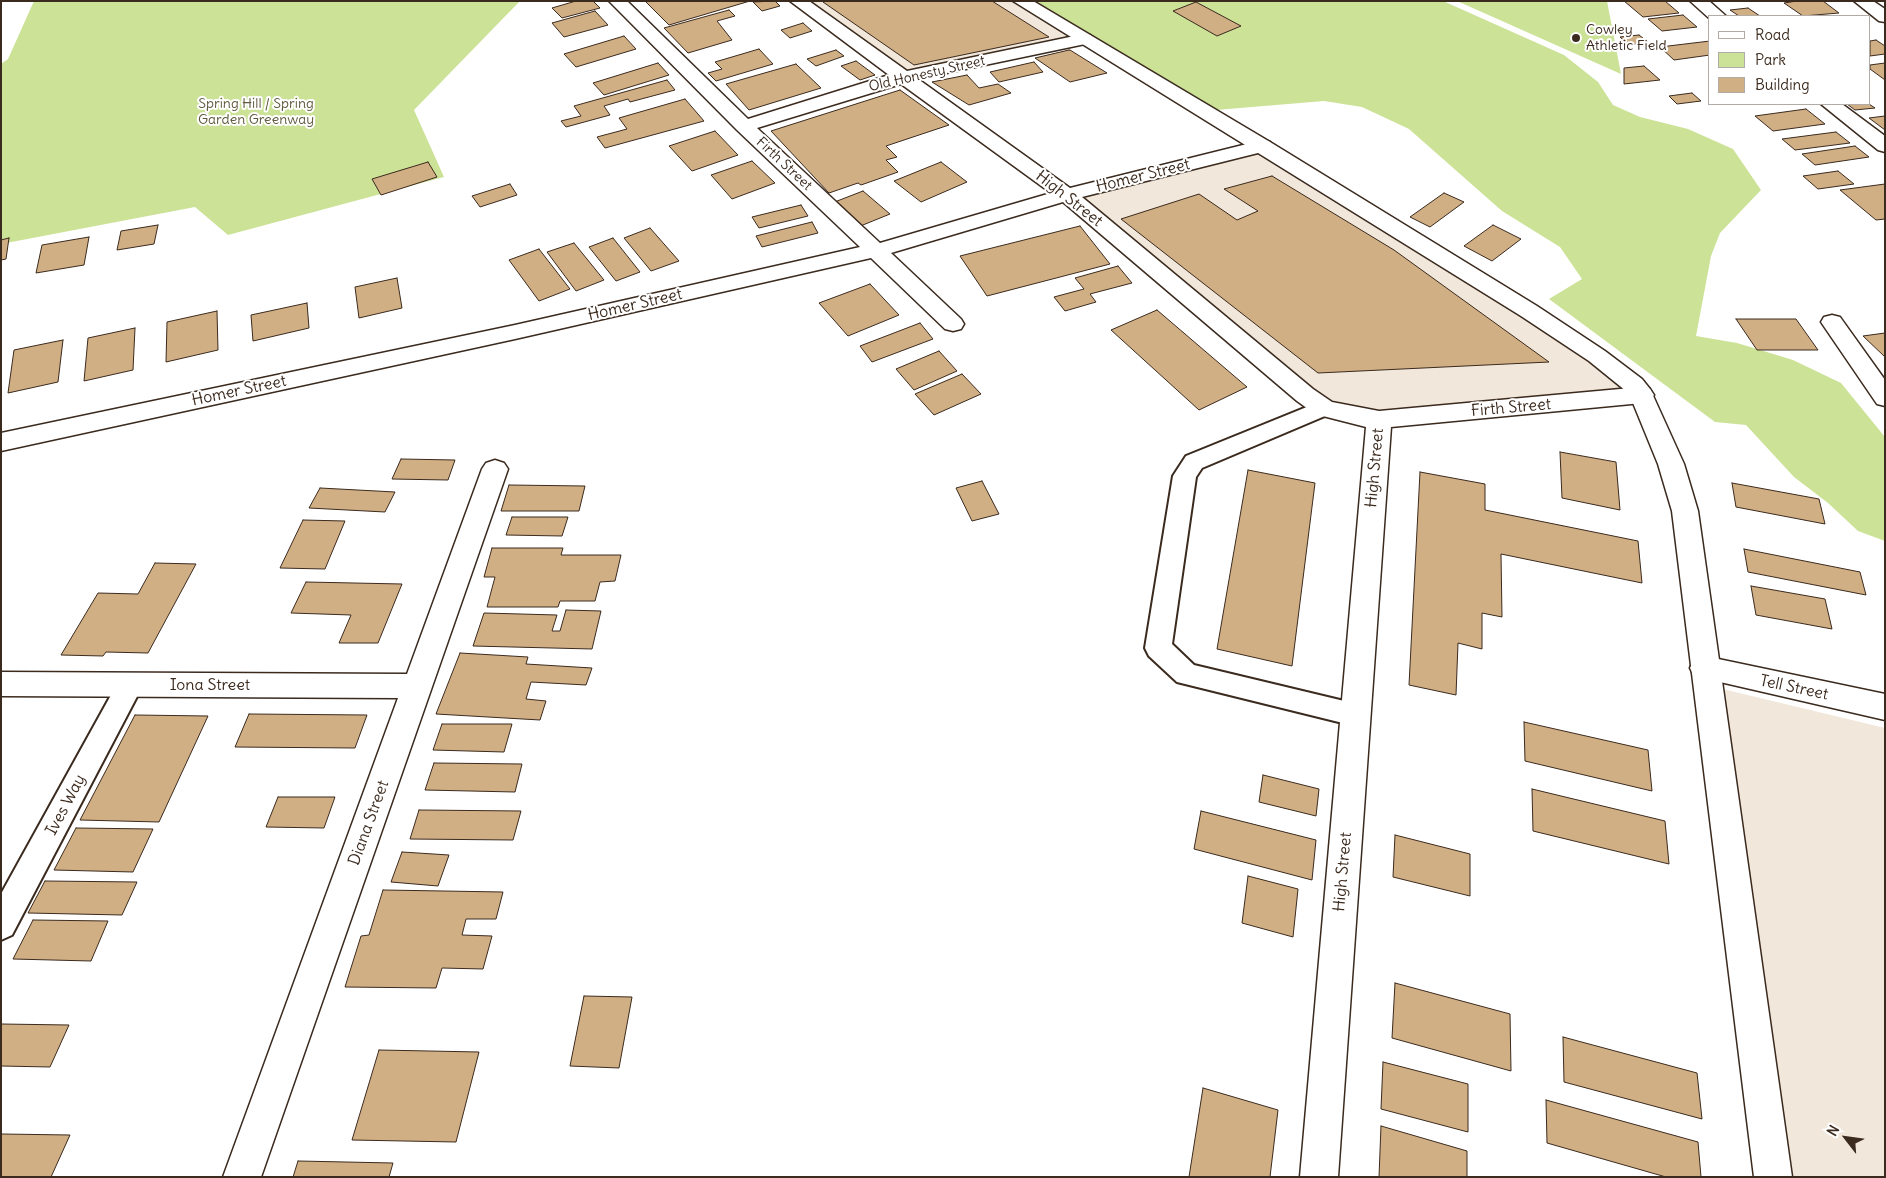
<!DOCTYPE html>
<html>
<head>
<meta charset="utf-8">
<style>
	body { margin:0 }
	#map { position:relative; width:1886px; height:1178px; overflow:hidden; background:#fff; font-family:Delius,sans-serif }
	canvas { display:block }
	.frame { position:absolute; inset:0; border:2px solid #3b2a1e; pointer-events:none }
	.legend { position:absolute; left:1708px; top:15px; width:162px; height:90px; box-sizing:border-box; background:#fff; border:1px solid #b1aaa5; margin:0; padding:6px 9px; list-style:none; font-size:15px; color:#3b2a1e }
	.legend li { display:flex; align-items:center; gap:10px; height:25px }
	.legend b { width:25px; border:1px solid #b1aaa5 }
	.north { position:absolute; left:1821px; top:1113px; width:50px; height:50px; -webkit-text-stroke:4px #fff; paint-order:stroke; rotate:300deg; font-size:14px; font-weight:700; line-height:20px; text-align:center; color:#3b2a1e }
	.north::after { content:''; display:block; margin:auto; width:18px; height:22px; background:#3b2a1e; clip-path:polygon(50% 0,100% 100%,50% 72%,0 100%) }
</style>
</head>
<body>
<div id="map">
<canvas width="1886" height="1178"></canvas>
<div class="frame"></div>
<ul class="legend">
<li><b style="height:6px;background:#fff"></b>Road</li>
<li><b style="height:14px;background:#cce297"></b>Park</li>
<li><b style="height:14px;background:#d1af84"></b>Building</li>
</ul>
<div class="north">N</div>
</div>
<script>
const c = document.querySelector('canvas').getContext('2d');
c.lineJoin = 'round';
function paint(path, color) {
  c.fillStyle = color;
  c.fill(path, 'evenodd');
}
function toPath(rows) {
  const path = new Path2D();
  for (const r of rows) {
    path.moveTo(r[0], r[1]);
    for (let i = 2; i < r.length; i += 2) path.lineTo(r[i], r[i + 1]);
  }
  return path;
}
function trace(path, color, width, dash) {
  c.strokeStyle = color;
  c.lineWidth = width;
  c.lineCap = dash ? 'butt' : 'round';
  c.setLineDash(dash || []);
  c.stroke(path);
}
function label(font, color, halo, rows, align = 'center') {
  c.font = font + ' Delius,sans-serif';
  c.lineWidth = 4;
  c.setLineDash([]);
  c.textBaseline = 'middle';
  c.strokeStyle = halo;
  c.fillStyle = color;
  for (const [text, x, y, turn = 0] of rows) {
    c.save();
    c.translate(x, y);
    c.rotate((+turn || 0) * Math.PI / 180);
    c.textAlign = isNaN(turn) ? turn : align;
    if (halo) c.strokeText(text, 0, 0);
    c.fillText(text, 0, 0);
    c.restore();
  }
}
paint(toPath([
	[798,1,1021,1,1084,39,903,77],
	[1263,146,1642,395,1379,420,1324,408,1067,195],
	[1706,685,1885,728,1885,1177,1773,1177]
]), '#f1e7da');
paint(toPath([
	[34,1,520,1,414,110,444,177,228,235,195,207,1,244,1,64,8,59],
	[1021,1,1443,1,1564,55,1598,82,1613,105,1640,117,1688,129,1733,149,1761,190,1720,233,1711,256,1696,336,1737,343,1793,360,1841,383,1885,437,1885,541,1858,531,1828,503,1794,477,1746,425,1715,422,1549,299,1582,279,1560,247,1502,211,1409,129,1362,107,1324,101,1204,111],
	[1457,1,1607,1,1621,74]
]), '#cce297');
const building = toPath([
	[576,1,593,1,600,8,562,18,552,8,576,1],
	[645,1,750,1,669,25,645,1],
	[775,1,780,6,762,11,753,2,775,1],
	[827,1,992,1,1049,37,914,65,823,2,827,1],
	[1624,1,1665,1,1679,13,1643,17,1624,1],
	[1797,1,1823,1,1839,13,1803,16,1784,3,1797,1],
	[1196,2,1241,26,1217,36,1173,11,1196,2],
	[1748,8,1760,16,1739,16,1730,10,1748,8],
	[729,10,735,16,717,21,732,40,688,53,664,28,729,10],
	[595,11,608,25,564,37,552,23,595,11],
	[1683,15,1697,27,1662,31,1648,19,1683,15],
	[803,23,812,31,790,38,781,30,803,23],
	[1639,35,1648,42,1629,45,1620,37,1639,35],
	[624,36,636,49,576,67,564,54,624,36],
	[1876,40,1885,46,1885,54,1870,56,1870,41,1876,40],
	[1710,41,1710,55,1674,60,1660,47,1710,41],
	[759,49,773,64,716,81,708,73,722,69,715,62,759,49],
	[836,50,844,56,816,66,807,59,836,50],
	[1069,50,1070,50,1107,73,1070,82,1035,58,1069,50],
	[856,61,875,75,860,80,841,66,856,61],
	[1034,62,1043,72,999,82,990,72,1034,62],
	[658,63,669,75,604,95,593,83,658,63],
	[1885,63,1885,80,1870,69,1870,65,1885,63],
	[796,64,821,88,749,110,726,84,796,64],
	[1644,66,1660,80,1624,84,1624,68,1644,66],
	[967,75,979,88,998,84,1011,93,969,105,932,82,967,75],
	[667,80,675,90,630,102,628,99,604,106,610,115,566,127,561,121,581,116,574,106,667,80],
	[900,90,949,125,886,146,897,157,886,160,898,172,861,185,858,183,829,193,771,131,900,90],
	[1692,93,1701,101,1677,104,1669,96,1692,93],
	[685,99,704,121,605,148,597,137,627,129,619,118,685,99],
	[1847,104,1869,104,1875,108,1855,110,1847,104],
	[1806,109,1825,124,1773,131,1755,116,1806,109],
	[1885,116,1885,130,1869,118,1885,116],
	[715,131,738,155,692,171,669,146,715,131],
	[1836,132,1850,143,1795,150,1782,139,1836,132],
	[1855,146,1869,157,1815,165,1802,154,1855,146],
	[752,161,775,183,732,199,711,175,752,161],
	[428,162,437,177,381,195,372,179,428,162],
	[941,162,967,182,921,202,894,181,941,162],
	[1838,171,1854,184,1818,189,1803,176,1838,171],
	[1272,176,1394,250,1549,362,1318,373,1121,219,1199,194,1237,220,1258,211,1224,189,1272,176],
	[510,184,517,195,480,207,472,196,510,184],
	[1885,184,1885,219,1876,220,1840,190,1885,184],
	[863,191,890,214,858,227,832,203,863,191],
	[1444,193,1464,202,1430,227,1410,217,1444,193],
	[801,205,808,216,759,228,752,217,801,205],
	[812,222,818,233,762,247,756,236,812,222],
	[158,225,154,244,117,250,121,231,158,225],
	[1493,225,1521,239,1492,261,1464,246,1493,225],
	[1080,226,1110,264,987,296,960,256,1080,226],
	[650,228,679,261,651,271,624,238,650,228],
	[89,237,84,265,36,273,42,245,89,237],
	[9,238,6,259,1,260,1,240,9,238],
	[613,238,640,272,616,281,589,247,613,238],
	[574,243,604,280,576,291,547,252,574,243],
	[539,249,570,289,539,301,509,260,539,249],
	[1118,266,1132,283,1090,294,1096,302,1065,311,1054,297,1084,289,1075,278,1118,266],
	[397,278,402,308,359,318,355,287,397,278],
	[870,284,899,315,848,336,819,303,870,284],
	[307,303,309,328,253,341,251,315,307,303],
	[1157,310,1247,387,1199,410,1111,330,1157,310],
	[217,311,218,350,166,362,167,322,217,311],
	[1736,319,1796,319,1818,350,1757,350,1736,319],
	[920,323,933,339,872,362,860,346,920,323],
	[135,328,133,370,84,381,88,338,135,328],
	[1885,333,1885,357,1863,336,1885,333],
	[63,340,58,382,8,393,14,350,63,340],
	[939,351,957,371,914,390,896,369,939,351],
	[962,374,981,394,934,415,915,394,962,374],
	[1560,452,1616,462,1620,510,1562,498,1560,452],
	[401,459,455,460,448,480,392,479,401,459],
	[1248,470,1315,483,1292,666,1217,649,1248,470],
	[1420,472,1485,484,1485,510,1638,541,1642,583,1501,554,1502,617,1482,613,1482,649,1458,643,1456,695,1409,685,1420,472],
	[982,481,999,514,972,521,956,488,982,481],
	[1732,483,1819,499,1825,524,1736,507,1732,483],
	[509,485,585,486,579,511,501,511,509,485],
	[320,488,395,492,385,512,309,508,320,488],
	[512,517,568,517,562,536,506,535,512,517],
	[303,520,345,521,325,569,280,568,303,520],
	[492,548,563,548,561,555,621,555,615,581,600,582,595,601,560,601,558,607,487,607,495,577,484,577,492,548],
	[1744,549,1860,572,1866,595,1748,572,1744,549],
	[155,563,196,564,148,653,106,652,103,656,61,655,98,593,138,594,155,563],
	[306,582,402,584,378,643,339,643,351,615,291,613,306,582],
	[1751,586,1825,599,1832,629,1756,615,1751,586],
	[566,610,601,611,592,649,473,646,484,613,557,615,552,631,560,631,566,610],
	[460,653,528,657,526,664,592,668,586,685,531,682,526,699,546,701,540,720,436,714,460,653],
	[249,714,367,715,355,748,235,747,249,714],
	[135,715,208,716,159,822,80,820,135,715],
	[1524,722,1648,750,1652,791,1525,761,1524,722],
	[442,724,512,724,504,752,433,750,442,724],
	[434,763,522,764,515,792,425,790,434,763],
	[1263,775,1319,789,1316,816,1259,802,1263,775],
	[1532,789,1665,821,1669,864,1533,831,1532,789],
	[278,797,335,797,324,828,266,827,278,797],
	[419,810,521,811,513,840,410,839,419,810],
	[1201,811,1316,840,1312,880,1194,849,1201,811],
	[76,828,153,829,133,872,54,870,76,828],
	[1395,835,1470,854,1470,896,1393,877,1395,835],
	[402,852,449,855,438,886,391,882,402,852],
	[1248,876,1298,889,1293,937,1242,923,1248,876],
	[45,881,137,882,122,915,28,913,45,881],
	[383,890,503,892,496,919,466,919,462,935,492,936,483,969,442,968,436,988,345,987,361,936,369,935,383,890],
	[33,920,108,921,91,961,13,959,33,920],
	[1395,983,1510,1014,1511,1071,1392,1038,1395,983],
	[584,996,632,997,619,1068,570,1066,584,996],
	[1,1024,69,1025,50,1067,1,1066,1,1024],
	[1563,1037,1697,1073,1702,1119,1564,1082,1563,1037],
	[379,1050,479,1052,456,1142,352,1140,379,1050],
	[1383,1062,1468,1084,1468,1132,1381,1109,1383,1062],
	[1203,1088,1278,1110,1270,1177,1189,1177,1203,1088],
	[1546,1100,1698,1142,1701,1177,1666,1177,1547,1143,1546,1100],
	[1381,1126,1467,1151,1467,1177,1379,1177,1381,1126],
	[1,1134,70,1135,51,1177,1,1177,1,1134],
	[298,1161,393,1163,389,1177,293,1177,298,1161]
]);
paint(building, '#d1af84');
trace(building, '#3b2a1e', 1);
const service = toPath([
	[1324,400,1332,403,1335,408,1332,413,1202,468,1196,477,1172,644,1194,665,1365,706,1369,714,1365,722,1355,726,1177,682,1149,656,1145,648,1173,476,1186,456,1324,400],
	[130,674,139,677,143,685,12,935,1,940,1,894,121,677,130,674]
]);
const minor = toPath([
	[609,1,627,1,748,119,889,75,790,1,809,1,907,71,1084,34,1090,35,1093,39,1090,43,918,79,1070,188,1263,140,1270,142,1273,146,1270,150,1082,197,1313,389,1332,402,1379,411,1642,387,1650,389,1654,395,1650,401,1642,403,1391,427,1338,1177,1300,1177,1366,427,1315,414,1297,401,1063,202,891,253,961,319,964,324,961,329,953,331,945,329,871,258,515,339,1,451,1,433,515,325,860,247,737,130,609,1],
	[901,84,1051,193,880,243,757,128,901,84],
	[1690,1,1709,1,1726,16,1710,16,1710,19,1690,1],
	[1854,1,1873,1,1885,9,1885,22,1879,21,1854,1],
	[1821,104,1842,104,1885,136,1885,152,1878,150,1821,104],
	[1832,315,1840,317,1885,380,1885,406,1877,404,1821,322,1824,317,1832,315],
	[495,460,504,463,508,469,261,1177,223,1177,398,698,1,696,1,672,407,674,482,469,486,463,495,460],
	[1704,656,1885,694,1885,720,1694,676,1690,668,1694,660,1704,656]
]);
const tertiary = toPath([
	[1013,1,1033,1,1270,142,1537,306,1605,351,1642,379,1650,389,1684,464,1698,511,1792,1177,1754,1177,1672,511,1658,464,1631,398,1626,391,1589,361,1521,316,1013,1]
]);
trace(service, '#3b2a1e', 4);
trace(minor, '#3b2a1e', 3);
trace(tertiary, '#3b2a1e', 3);
paint(service, '#fff');
paint(minor, '#fff');
paint(tertiary, '#fff');
for (const [x, y, r, color] of [
	[1576,38,5,"#3b2a1e"]
]) {
  const dot = new Path2D();
  dot.arc(x, y, r, 0, 2 * Math.PI);
  c.fillStyle = color;
  c.fill(dot);
  trace(dot, '#fff', 2);
}
label('14px', '#3b2a1e', '#fff', [
	["Cowley",1586,30],
	["Athletic Field",1586,46]
], 'left');
label('14px', '#3b2a1e', '#fff', [
	["Old Honesty Street",927,74,-13],
	["Firth Street",784,164,43]
]);
label('14px', '#5f583c', '#fff', [
	["Spring Hill / Spring",256,104],
	["Garden Greenway",256,120]
]);
label('16px', '#3b2a1e', '#fff', [
	["Homer Street",1143,176,-14],
	["High Street",1069,199,38],
	["Homer Street",635,305,-13],
	["Homer Street",239,391,-12],
	["Firth Street",1511,408,-5],
	["High Street",1375,468,-85],
	["Iona Street",210,685],
	["Tell Street",1794,688,12],
	["Ives Way",66,805,-62],
	["Diana Street",369,823,-70],
	["High Street",1343,872,-85]
]);
</script>
</body>
</html>
